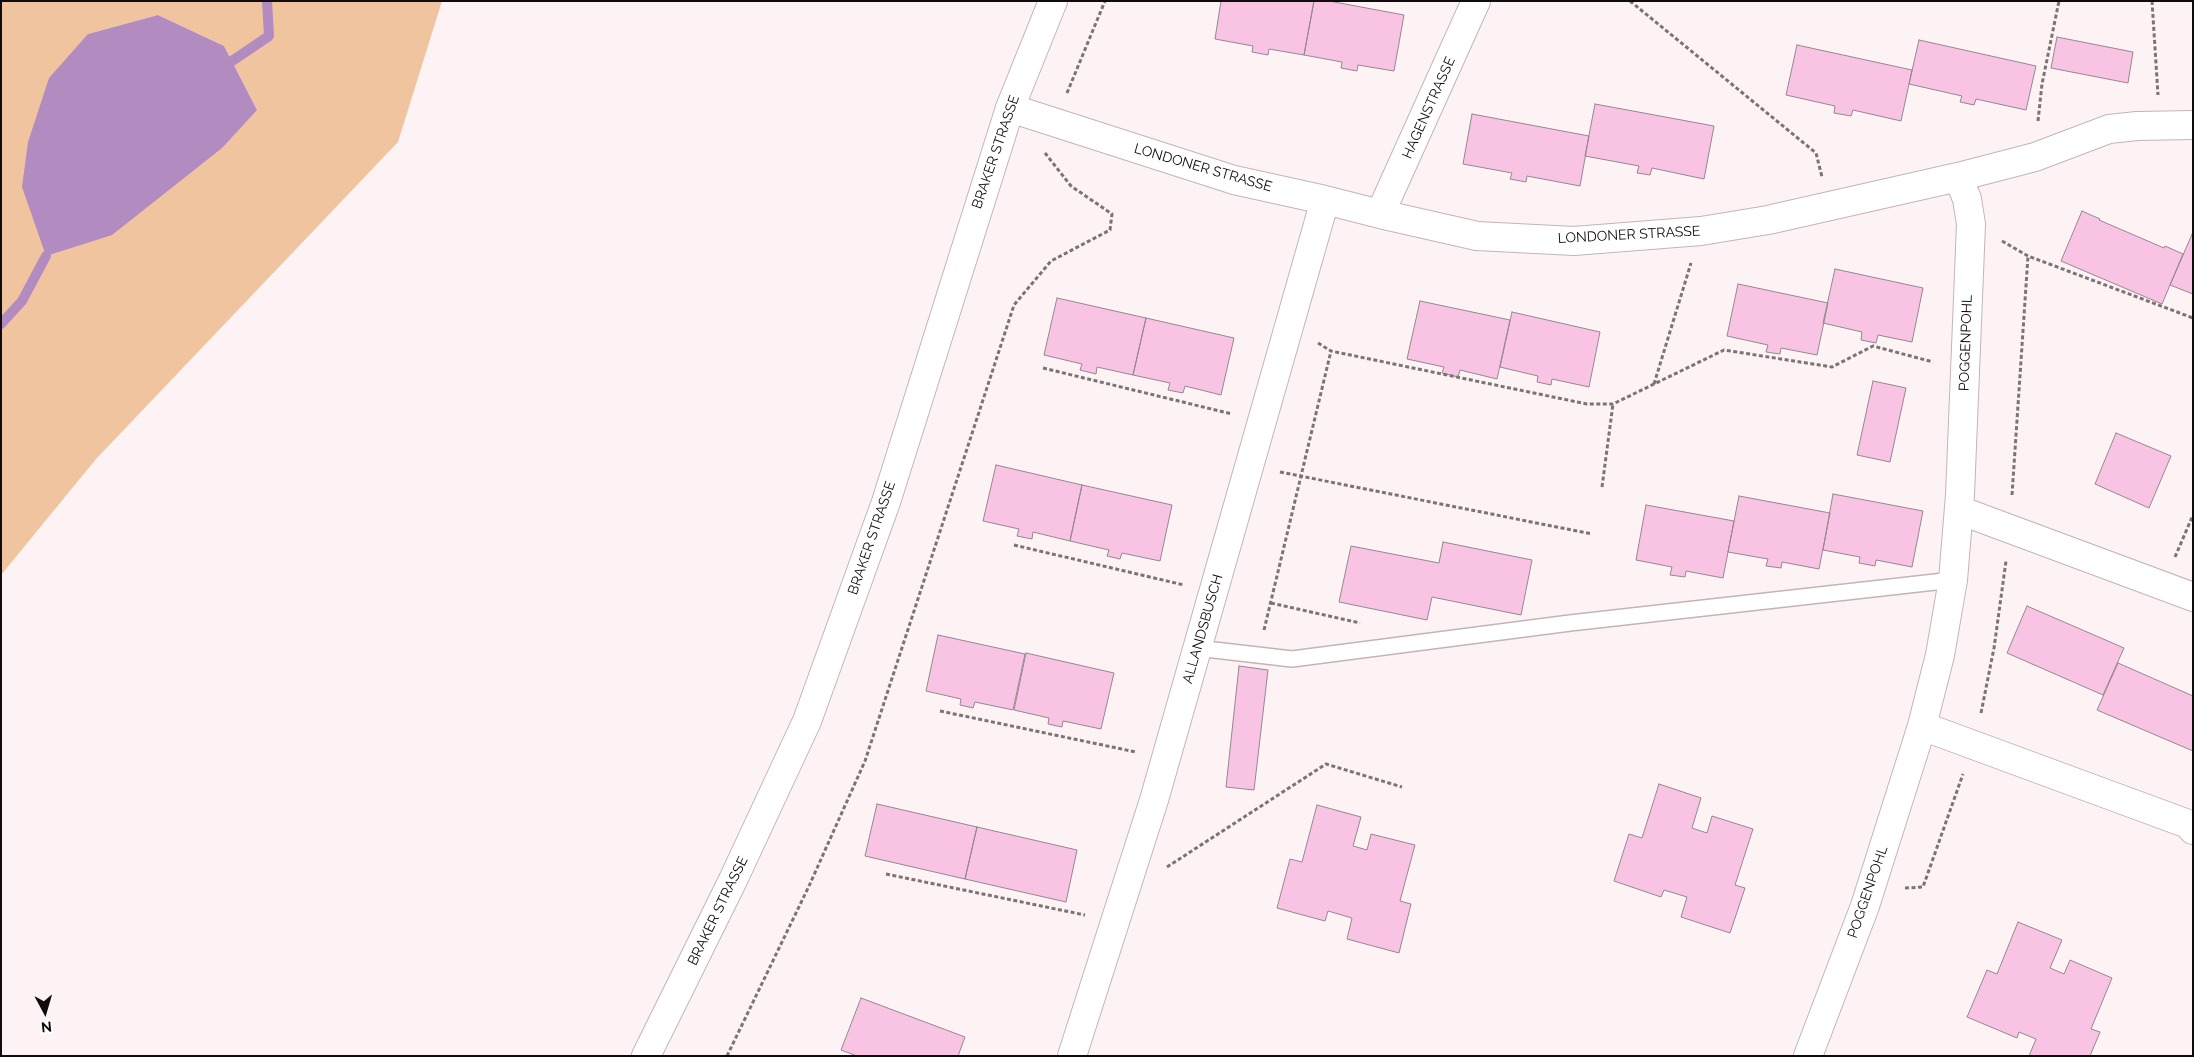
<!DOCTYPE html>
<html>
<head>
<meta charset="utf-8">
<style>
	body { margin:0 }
	#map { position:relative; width:2194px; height:1057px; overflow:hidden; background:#fdf3f4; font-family:Raleway,sans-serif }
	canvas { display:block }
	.frame { position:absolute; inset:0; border:2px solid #100b0c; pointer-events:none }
	.north { position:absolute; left:20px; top:987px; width:50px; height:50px; -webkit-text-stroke:4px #fff; paint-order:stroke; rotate:174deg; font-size:14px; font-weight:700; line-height:20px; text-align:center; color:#100b0c }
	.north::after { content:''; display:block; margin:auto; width:18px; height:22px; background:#100b0c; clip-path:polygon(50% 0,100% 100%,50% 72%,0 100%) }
</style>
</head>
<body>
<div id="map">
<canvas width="2194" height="1057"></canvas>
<div class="frame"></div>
<div class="north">N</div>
</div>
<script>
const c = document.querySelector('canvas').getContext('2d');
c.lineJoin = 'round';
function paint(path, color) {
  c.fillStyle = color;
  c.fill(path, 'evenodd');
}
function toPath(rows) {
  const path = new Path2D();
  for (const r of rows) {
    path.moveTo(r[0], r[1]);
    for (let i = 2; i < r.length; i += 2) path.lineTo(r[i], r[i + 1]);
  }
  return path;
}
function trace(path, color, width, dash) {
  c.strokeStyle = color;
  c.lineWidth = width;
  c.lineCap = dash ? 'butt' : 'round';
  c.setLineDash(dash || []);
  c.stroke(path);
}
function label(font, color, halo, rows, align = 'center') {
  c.font = font + ' Raleway,sans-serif';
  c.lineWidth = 4.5;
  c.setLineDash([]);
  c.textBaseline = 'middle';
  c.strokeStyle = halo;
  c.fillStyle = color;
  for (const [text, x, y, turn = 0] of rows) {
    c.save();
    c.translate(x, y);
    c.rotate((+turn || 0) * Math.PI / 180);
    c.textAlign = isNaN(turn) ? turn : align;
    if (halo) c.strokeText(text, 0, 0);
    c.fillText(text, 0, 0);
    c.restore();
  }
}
paint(toPath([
	[1,1,442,1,398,142,96,459,1,575],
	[158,15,224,46,257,110,88,34]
]), '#f0c49f');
paint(toPath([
	[158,15,224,46,257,110,222,148,112,235,46,256,22,187,28,142,49,78,88,34]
]), '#b28bc1');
trace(toPath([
	[232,61,269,36,267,1],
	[1,324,22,301,46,256]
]), '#b28bc1', 10);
const building = toPath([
	[1221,1,1314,1,1304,55,1269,49,1268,55,1252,52,1253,46,1215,39,1221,1],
	[1314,1,1329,1,1404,15,1394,71,1358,65,1357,71,1341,68,1342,62,1304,55,1314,1],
	[2057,37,2133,52,2128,83,2051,68,2057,37],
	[1919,40,2036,66,2026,110,1976,99,1974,105,1960,102,1962,96,1909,84,1919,40],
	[1797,45,1912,70,1901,121,1853,110,1851,116,1834,113,1835,106,1786,95,1797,45],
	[1595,104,1714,126,1704,179,1652,168,1650,175,1637,173,1639,166,1585,156,1595,104],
	[1472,114,1589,136,1580,186,1527,176,1526,182,1510,179,1512,173,1463,164,1472,114],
	[2082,211,2100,219,2099,220,2164,248,2165,246,2183,254,2162,304,2061,261,2082,211],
	[2193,232,2193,294,2170,285,2193,232],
	[1835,269,1923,288,1912,342,1878,335,1876,343,1861,340,1862,332,1823,323,1835,269],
	[1738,284,1828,303,1817,355,1781,348,1780,354,1766,352,1768,345,1727,336,1738,284],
	[1057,298,1146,318,1133,375,1097,367,1096,374,1080,370,1082,364,1044,355,1057,298],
	[1420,301,1510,320,1497,379,1460,370,1458,377,1442,373,1444,367,1407,359,1420,301],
	[1512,312,1600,332,1589,387,1552,379,1551,385,1537,382,1538,376,1500,367,1512,312],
	[1146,318,1234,338,1221,395,1185,386,1183,393,1168,390,1170,383,1133,375,1146,318],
	[1873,381,1906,388,1890,462,1857,455,1873,381],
	[2116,433,2171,456,2149,508,2095,484,2116,433],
	[996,465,1082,485,1070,541,1033,532,1032,539,1017,536,1019,529,983,521,996,465],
	[1082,485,1172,505,1160,561,1122,553,1120,559,1107,556,1109,550,1070,541,1082,485],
	[1833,494,1923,511,1912,567,1876,560,1875,566,1859,563,1860,557,1823,550,1833,494],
	[1739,496,1830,513,1819,569,1782,562,1781,568,1766,566,1768,559,1728,552,1739,496],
	[1646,505,1734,521,1723,578,1686,571,1685,577,1670,575,1672,567,1636,560,1646,505],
	[1443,542,1532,560,1521,615,1432,597,1427,620,1339,602,1351,546,1439,563,1443,542],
	[2027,606,2124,648,2103,695,2007,653,2027,606],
	[938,635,1025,654,1013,710,975,702,973,708,960,705,961,699,926,691,938,635],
	[1026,653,1114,673,1101,729,1063,721,1062,727,1048,724,1049,718,1014,710,1026,653],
	[2118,663,2193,696,2193,751,2097,710,2118,663],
	[1239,666,1268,670,1254,790,1226,787,1239,666],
	[1659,784,1701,798,1692,828,1707,833,1712,816,1753,829,1735,885,1745,888,1730,933,1681,917,1687,897,1664,890,1661,897,1614,881,1629,834,1642,838,1659,784],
	[877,804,977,827,965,879,865,856,877,804],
	[1317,805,1361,817,1353,846,1367,850,1371,834,1415,845,1400,901,1411,904,1399,953,1347,939,1352,918,1328,911,1325,921,1277,908,1290,859,1302,862,1317,805],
	[977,827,1077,850,1066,902,965,879,977,827],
	[2018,922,2062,940,2050,968,2064,974,2070,960,2112,978,2091,1029,2100,1032,2090,1056,2029,1056,2036,1039,2019,1032,2017,1038,1967,1017,1987,970,1997,974,2018,922],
	[861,998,965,1037,958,1056,857,1056,841,1050,861,998]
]);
paint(building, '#f9c4e3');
trace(building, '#94878e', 1);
const lane = toPath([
	[1197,648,1292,659,1570,623,1953,580]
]);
const street = toPath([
	[1010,108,1234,180,1325,200,1380,214,1477,236,1574,241,1701,231,1768,220,1958,177,2035,157,2109,129,2137,126,2193,125],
	[1380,214,1476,1],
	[1959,510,2193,597],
	[1922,726,2188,824,2193,830],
	[1072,1056,1154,800,1325,200],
	[1808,1056,1865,906,1922,726,1940,655,1953,580,1960,495,1971,224,1967,199,1958,177]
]);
const secondary = toPath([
	[646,1056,733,880,807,721,886,502,1010,108,1053,1]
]);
trace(lane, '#c4b4b6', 18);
trace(street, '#c4b4b6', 30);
trace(secondary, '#c4b4b6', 30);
trace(toPath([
	[1630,1,1816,153,1822,177],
	[2152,1,2158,95],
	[1067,93,1105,1],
	[2038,121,2042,84,2059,1],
	[2002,241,2028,256,2193,318],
	[1318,343,1331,351,1587,404,1613,404,1724,350,1832,367,1873,346,1933,362],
	[1043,368,1232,414],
	[1654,384,1691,263],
	[1280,472,1592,534],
	[1602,487,1613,404],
	[2012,495,2028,256],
	[1014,545,1184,585],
	[2175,557,2193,515],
	[1271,603,1360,623],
	[1264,630,1331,351],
	[940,711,1136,752],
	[1981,713,1994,648,2006,561],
	[1167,867,1326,764,1402,787],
	[886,874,1085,915],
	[1905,888,1923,887,1963,774],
	[727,1056,809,886,865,761,1014,305,1051,261,1110,230,1112,214,1071,186,1045,153]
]), '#7b7475', 3, [4, 2.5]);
trace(lane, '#fff', 15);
trace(street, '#fff', 28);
trace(secondary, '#fff', 28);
label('14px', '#100b0c', '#fff', [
	["HAGENSTRASSE",1429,108,-66],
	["BRAKER STRASSE",996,152,-71],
	["LONDONER STRASSE",1203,168,16],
	["LONDONER STRASSE",1629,235,-3],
	["POGGENPOHL",1966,343,-88],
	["BRAKER STRASSE",872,538,-71],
	["ALLANDSBUSCH",1203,629,-74],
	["POGGENPOHL",1868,892,-71],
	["BRAKER STRASSE",718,911,-64]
]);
</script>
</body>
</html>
